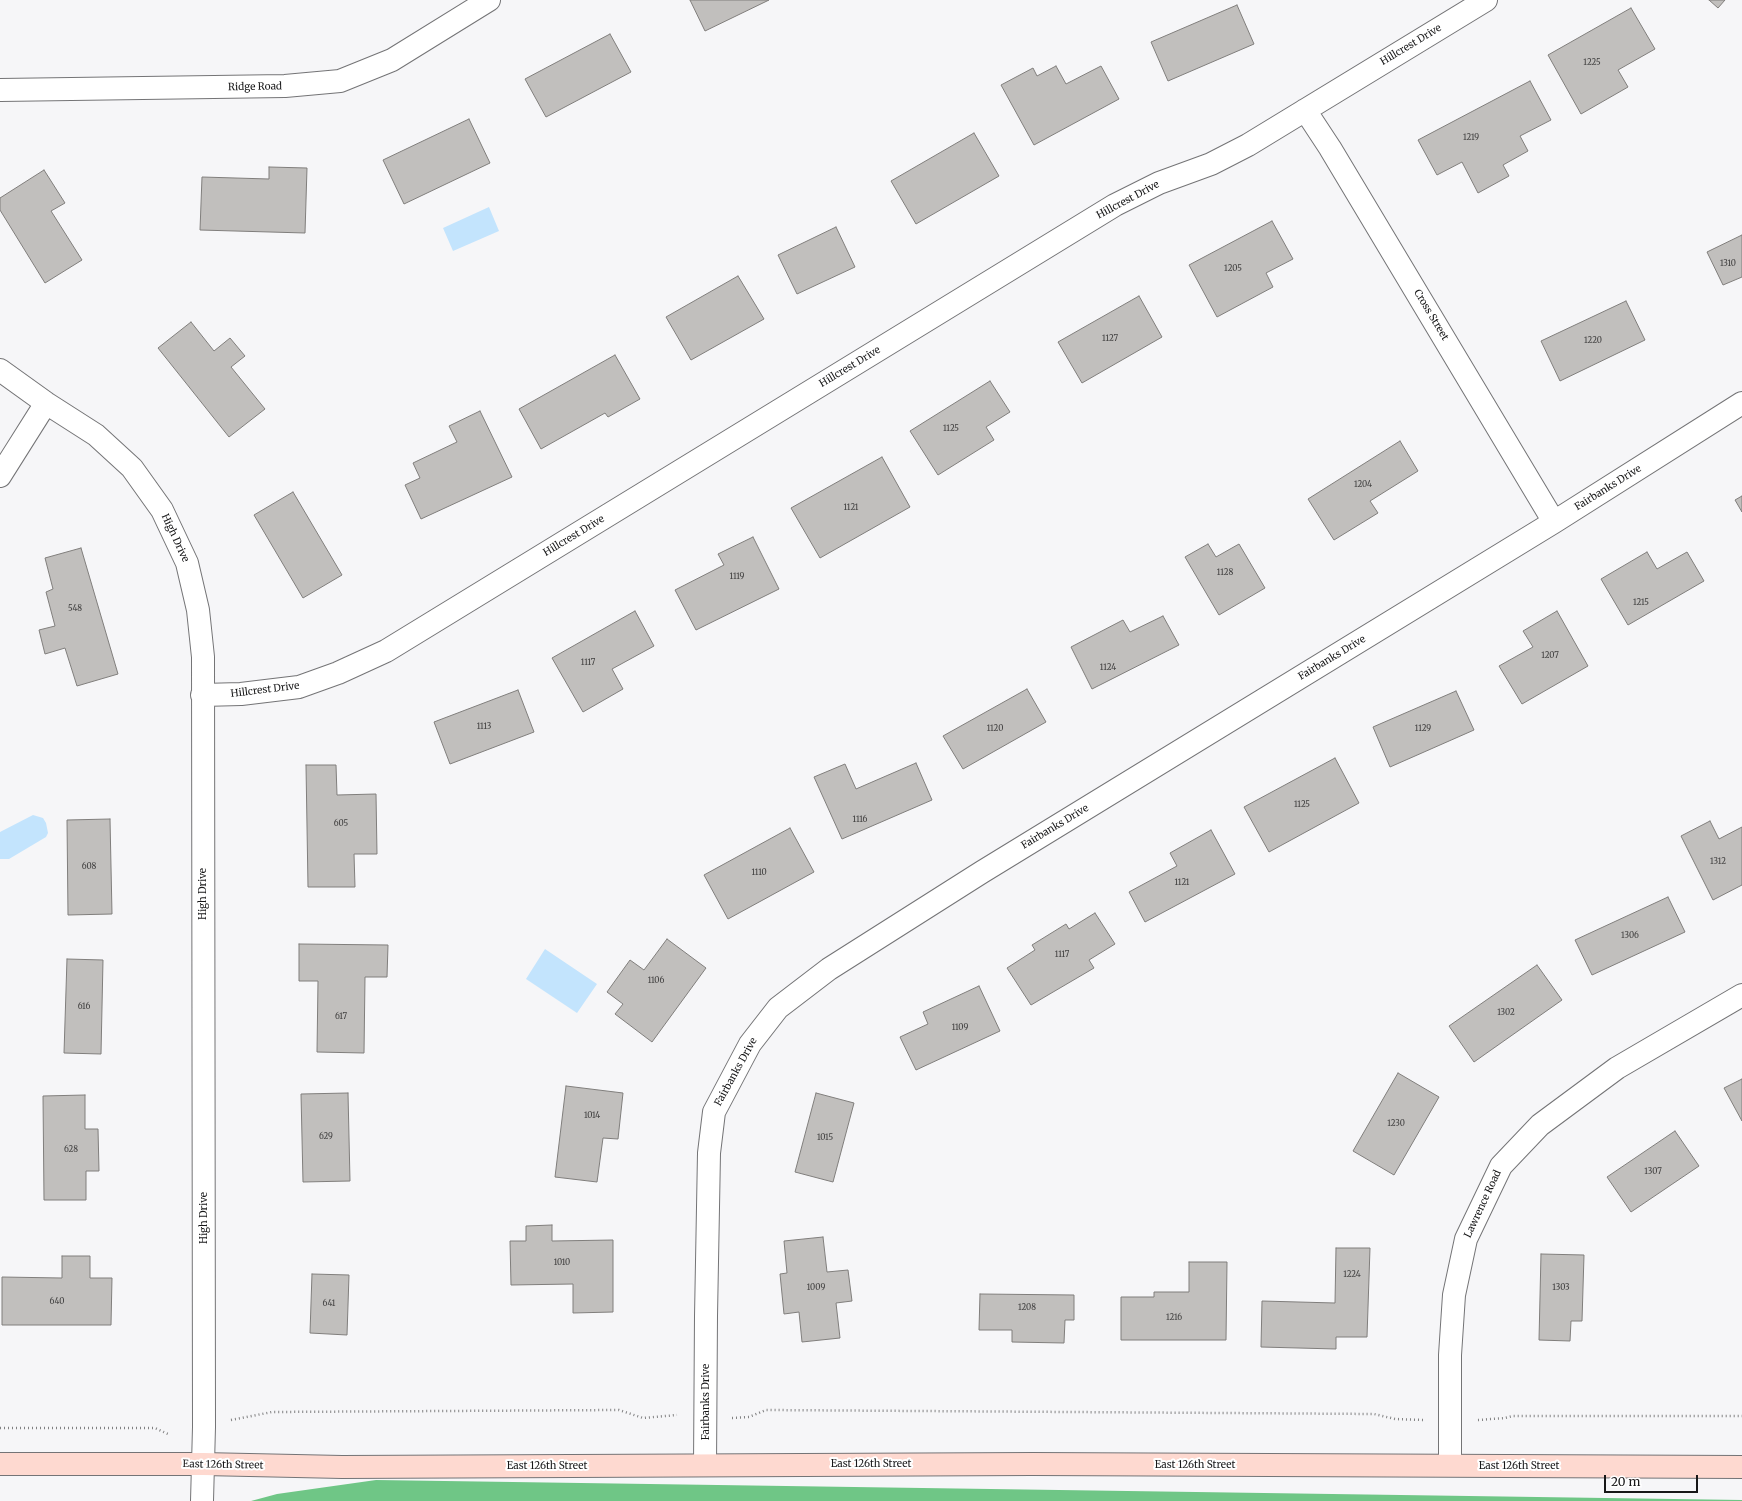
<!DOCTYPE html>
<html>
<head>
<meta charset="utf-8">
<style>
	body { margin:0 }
	#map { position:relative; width:1742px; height:1501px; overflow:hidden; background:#f6f6f8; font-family:Merriweather,serif }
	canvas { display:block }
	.scale { position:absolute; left:1604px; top:1475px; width:94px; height:18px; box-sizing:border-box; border:2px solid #171718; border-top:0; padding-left:5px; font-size:12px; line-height:14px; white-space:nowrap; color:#171718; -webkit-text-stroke:3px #fff; paint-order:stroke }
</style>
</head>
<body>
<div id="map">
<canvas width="1742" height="1501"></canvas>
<div class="scale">20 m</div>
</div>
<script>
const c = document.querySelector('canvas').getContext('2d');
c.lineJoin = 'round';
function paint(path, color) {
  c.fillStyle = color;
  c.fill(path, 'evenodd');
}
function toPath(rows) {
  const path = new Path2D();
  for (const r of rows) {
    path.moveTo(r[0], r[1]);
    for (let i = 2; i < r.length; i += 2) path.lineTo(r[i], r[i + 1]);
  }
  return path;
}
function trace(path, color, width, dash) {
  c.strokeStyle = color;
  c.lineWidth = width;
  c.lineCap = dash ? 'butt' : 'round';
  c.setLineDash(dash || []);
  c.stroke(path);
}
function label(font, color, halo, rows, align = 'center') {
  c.font = font + ' Merriweather,serif';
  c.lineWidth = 4;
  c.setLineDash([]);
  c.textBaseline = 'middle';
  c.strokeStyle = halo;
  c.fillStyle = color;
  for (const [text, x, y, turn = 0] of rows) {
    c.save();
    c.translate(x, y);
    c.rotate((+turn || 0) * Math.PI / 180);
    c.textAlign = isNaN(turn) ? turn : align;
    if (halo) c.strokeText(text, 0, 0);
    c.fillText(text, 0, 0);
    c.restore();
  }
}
paint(toPath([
	[376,1480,1742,1500,1742,1501,251,1501,277,1494]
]), '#6fc686');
paint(toPath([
	[489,207,499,231,453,251,443,228],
	[33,815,43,818,46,823,48,833,46,837,9,859,0,859,0,832],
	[545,949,597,984,577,1013,526,979]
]), '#c3e4fd');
const building = toPath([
	[690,0,769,0,705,31,690,0],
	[1709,0,1725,0,1718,8,1709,0],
	[1237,5,1254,44,1168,81,1151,42,1237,5],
	[1631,8,1655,49,1618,70,1628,87,1581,114,1548,55,1631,8],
	[610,34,631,72,546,117,525,79,610,34],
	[1056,66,1066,84,1101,66,1119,99,1034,145,1001,85,1033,68,1037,76,1056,66],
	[1530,81,1551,120,1520,136,1528,151,1503,165,1509,176,1478,193,1462,162,1437,175,1418,140,1530,81],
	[469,119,490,163,404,204,383,160,469,119],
	[974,133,999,176,916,224,891,181,974,133],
	[269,167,307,168,305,233,200,230,202,177,269,179,269,167],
	[44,170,65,203,51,211,82,260,45,283,0,210,0,198,44,170],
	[1272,221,1293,259,1266,273,1273,287,1217,317,1189,265,1272,221],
	[836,227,855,267,797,294,778,255,836,227],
	[1742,235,1742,277,1723,285,1707,252,1742,235],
	[738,276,764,319,691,360,666,317,738,276],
	[1139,296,1162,337,1082,383,1058,342,1139,296],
	[1626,301,1645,340,1560,381,1541,341,1626,301],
	[191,322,214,351,230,338,245,356,231,367,265,409,229,437,158,348,191,322],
	[615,355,640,399,608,417,605,413,541,449,519,409,615,355],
	[990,381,1010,412,986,427,994,440,938,475,910,431,990,381],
	[480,411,512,477,421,519,405,485,420,478,413,463,457,442,449,426,480,411],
	[1400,441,1418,471,1370,501,1378,513,1334,540,1308,499,1400,441],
	[882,457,910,507,820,558,791,508,882,457],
	[293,492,342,575,303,598,254,515,293,492],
	[1742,496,1742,512,1735,500,1742,496],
	[753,537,779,589,696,630,675,590,724,565,718,554,753,537],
	[1208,544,1216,557,1239,544,1265,588,1219,615,1185,557,1208,544],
	[81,548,118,674,77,686,65,648,45,654,39,630,55,626,46,592,53,589,45,558,81,548],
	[1647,552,1657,569,1687,552,1704,581,1628,625,1601,579,1647,552],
	[635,611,654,646,612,669,623,689,583,712,552,658,635,611],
	[1557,611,1588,666,1522,704,1499,666,1533,647,1523,631,1557,611],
	[1163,616,1179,645,1092,689,1071,647,1123,620,1130,632,1163,616],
	[1027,689,1046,722,963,769,943,736,1027,689],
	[518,690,534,732,450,764,434,722,518,690],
	[1456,691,1474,730,1390,767,1373,727,1456,691],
	[1335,758,1359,803,1269,852,1244,807,1335,758],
	[916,763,932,800,842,839,814,777,845,764,856,789,916,763],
	[306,765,336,765,337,795,376,794,377,854,354,854,355,887,308,887,306,765],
	[110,819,112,914,68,915,67,820,110,819],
	[1710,821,1719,839,1742,827,1742,885,1713,900,1681,836,1710,821],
	[790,828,814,872,728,919,704,875,790,828],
	[1211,830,1235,874,1145,922,1129,892,1177,866,1170,853,1211,830],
	[1668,897,1685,932,1592,975,1575,940,1668,897],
	[1095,913,1115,944,1089,960,1094,968,1031,1005,1007,968,1035,950,1032,945,1066,924,1069,929,1095,913],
	[667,939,706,968,652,1042,615,1014,623,1004,607,992,630,960,644,970,667,939],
	[299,944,388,945,387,977,365,977,364,1053,317,1052,318,981,299,981,299,944],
	[67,959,103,960,101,1054,64,1053,67,959],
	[1537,965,1562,1000,1474,1062,1449,1026,1537,965],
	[979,986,1000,1031,916,1070,900,1037,928,1024,923,1012,979,986],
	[1398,1073,1439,1097,1394,1175,1353,1151,1398,1073],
	[1742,1079,1742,1121,1724,1088,1742,1079],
	[566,1086,623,1093,618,1139,603,1138,597,1182,555,1177,566,1086],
	[348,1093,350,1181,303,1182,301,1094,348,1093],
	[816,1093,854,1103,833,1182,795,1172,816,1093],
	[85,1095,85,1129,98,1129,99,1171,86,1171,86,1200,44,1200,43,1096,85,1095],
	[1675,1131,1699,1166,1631,1212,1607,1177,1675,1131],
	[552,1225,552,1241,613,1240,613,1312,573,1313,573,1284,511,1285,510,1241,526,1241,526,1226,552,1225],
	[823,1237,827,1272,848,1270,852,1301,836,1303,840,1338,802,1342,799,1312,784,1314,780,1274,787,1273,784,1241,823,1237],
	[1336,1248,1370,1248,1367,1337,1336,1337,1336,1349,1261,1347,1262,1301,1335,1303,1336,1248],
	[1541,1254,1584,1255,1582,1321,1571,1321,1570,1341,1539,1340,1541,1254],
	[62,1256,90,1256,90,1278,112,1278,111,1325,2,1325,2,1277,62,1278,62,1256],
	[1189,1262,1227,1262,1226,1340,1121,1340,1121,1297,1154,1297,1154,1292,1189,1292,1189,1262],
	[312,1274,349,1275,347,1335,310,1333,312,1274],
	[980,1294,1074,1295,1074,1320,1065,1320,1064,1343,1012,1342,1012,1330,979,1330,980,1294]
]);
paint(building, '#c1bfbd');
trace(building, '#807e7c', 1);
const street = toPath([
	[0,90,285,86,340,81,392,60,489,0],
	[1305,110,1330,148,1554,522],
	[0,370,46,403,96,435,132,468,162,510,187,563,198,610,203,657,204,1427,202,1501],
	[0,476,46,403],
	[202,695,241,694,299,687,338,673,386,651,1115,205,1159,183,1211,164,1248,145,1486,0],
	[705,1465,706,1316,709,1153,714,1112,750,1044,778,1008,829,969,982,872,1554,522,1742,403],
	[1450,1465,1450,1355,1454,1295,1466,1239,1501,1166,1540,1125,1617,1068,1742,995]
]);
const secondary = toPath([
	[0,1464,203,1464,342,1467,1033,1464,1742,1467]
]);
trace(street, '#747476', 24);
trace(secondary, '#747476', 24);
trace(toPath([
	[732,1418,749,1417,766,1410,1374,1414,1395,1419,1423,1420],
	[231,1420,272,1412,619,1410,643,1418,677,1415],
	[1478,1420,1505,1418,1513,1416,1742,1416],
	[0,1428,155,1428,170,1435]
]), '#818182', 2.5, [1, 3]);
trace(street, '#fff', 22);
trace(secondary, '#fed9d0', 22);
label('8px', '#424141', null, [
	["1225",1592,63],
	["1219",1471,138],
	["1310",1728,264],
	["1205",1233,269],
	["1127",1110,339],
	["1220",1593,341],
	["1125",951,429],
	["1204",1363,485],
	["1121",851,508],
	["1128",1225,573],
	["1119",737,577],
	["1215",1641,603],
	["548",75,609],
	["1207",1550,656],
	["1117",588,663],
	["1124",1108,668],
	["1113",484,727],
	["1120",995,729],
	["1129",1423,729],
	["1125",1302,805],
	["1116",860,820],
	["605",341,824],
	["1312",1718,862],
	["608",89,867],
	["1110",759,873],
	["1121",1182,883],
	["1306",1630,936],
	["1117",1062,955],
	["1106",656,981],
	["616",84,1007],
	["1302",1506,1013],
	["617",341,1017],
	["1109",960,1028],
	["1014",592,1116],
	["1230",1396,1124],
	["629",326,1137],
	["1015",825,1138],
	["628",71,1150],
	["1307",1653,1172],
	["1010",562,1263],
	["1224",1352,1275],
	["1009",816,1288],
	["1303",1561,1288],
	["640",57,1302],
	["641",329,1304],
	["1208",1027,1308],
	["1216",1174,1318]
]);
label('10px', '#171718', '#fff', [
	["Hillcrest Drive",1411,45,-31],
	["Ridge Road",255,87,-1],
	["Hillcrest Drive",1128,200,-28],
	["Cross Street",1431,315,59],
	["Hillcrest Drive",850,367,-31],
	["Fairbanks Drive",1608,488,-32],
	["Hillcrest Drive",574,536,-31],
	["High Drive",175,538,65],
	["Fairbanks Drive",1332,658,-31],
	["Hillcrest Drive",265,690,-7],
	["Fairbanks Drive",1055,827,-31],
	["High Drive",203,894,-90],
	["Fairbanks Drive",736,1072,-61],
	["Lawrence Road",1483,1204,-65],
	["High Drive",204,1218,-90],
	["Fairbanks Drive",706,1402,-90],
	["East 126th Street",871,1464],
	["East 126th Street",223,1465,1],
	["East 126th Street",1195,1465],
	["East 126th Street",547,1466],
	["East 126th Street",1519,1466]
]);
</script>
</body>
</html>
